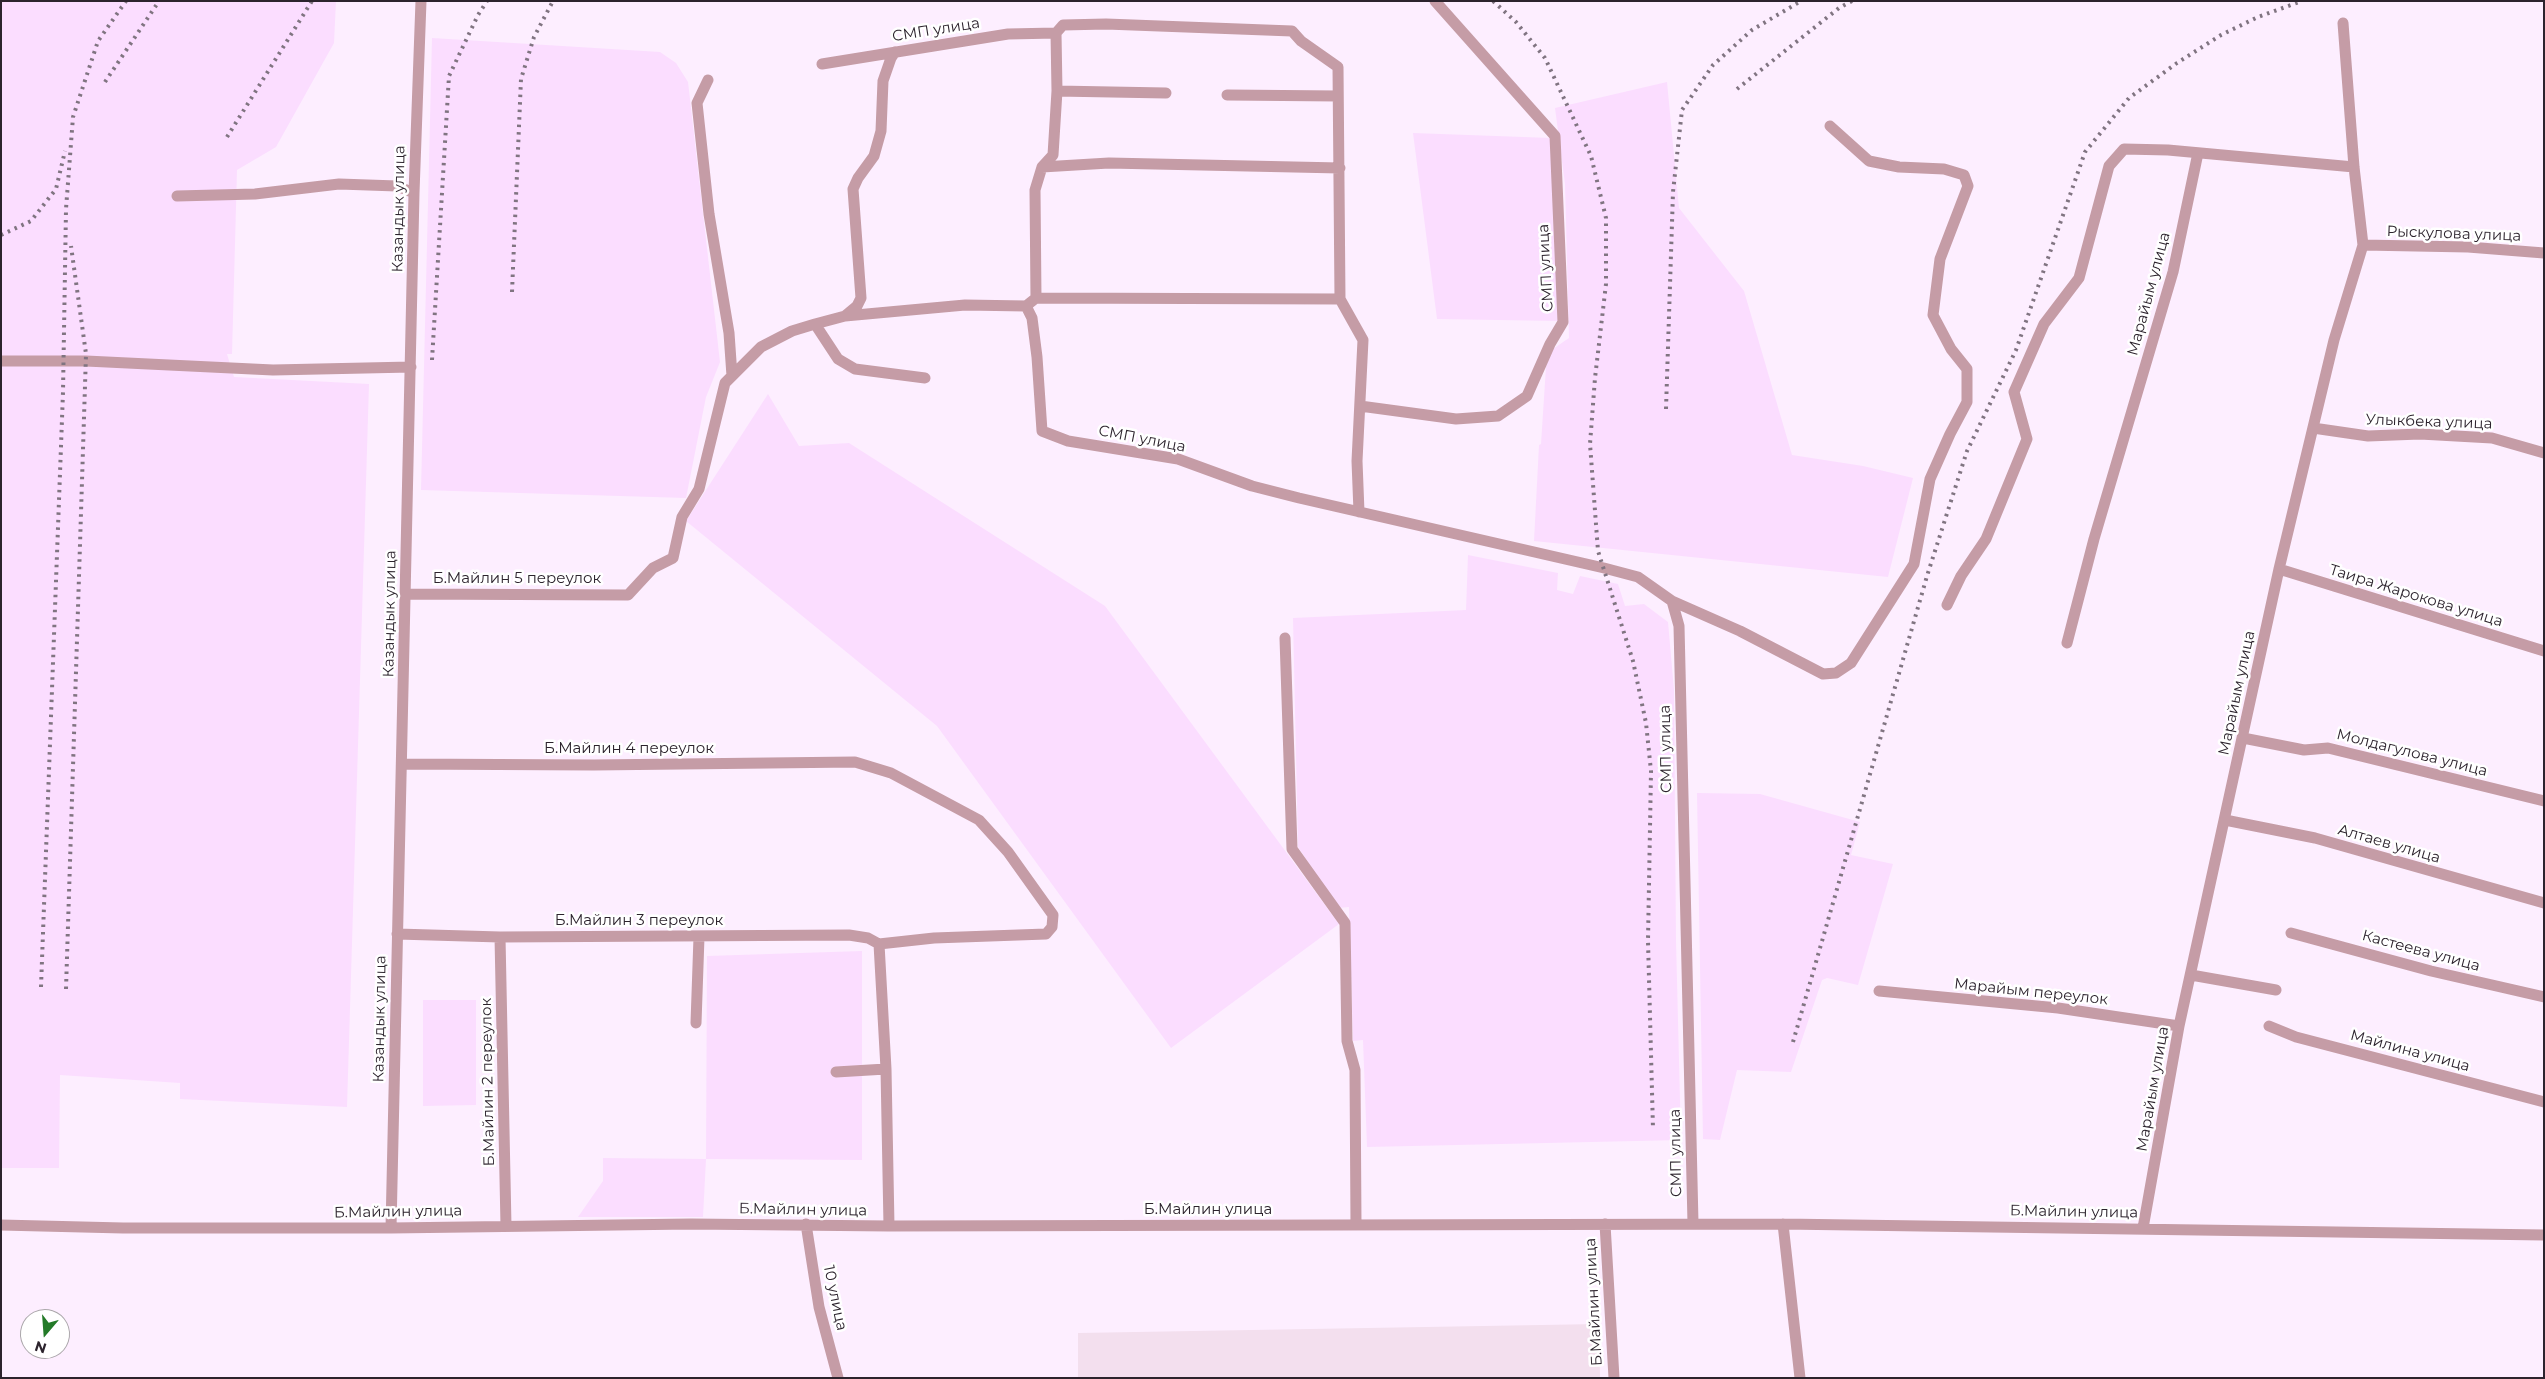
<!DOCTYPE html>
<html>
<head>
<meta charset="utf-8">
<style>
	body { margin:0 }
	#map { position:relative; width:2545px; height:1379px; overflow:hidden; background:#fdeeff; font-family:Montserrat,sans-serif }
	canvas { display:block }
	.frame { position:absolute; inset:0; border:2px solid #2c232d; pointer-events:none }
	.north { position:absolute; left:20px; top:1309px; width:50px; height:50px; box-sizing:border-box; background:#fff; border:1px solid #aba7ab; border-radius:50%; rotate:198deg; font-size:14px; font-weight:700; line-height:20px; text-align:center; color:#2c232d }
	.north::after { content:''; display:block; margin:auto; width:18px; height:22px; background:#237a28; clip-path:polygon(50% 0,100% 100%,50% 72%,0 100%) }
</style>
</head>
<body>
<div id="map">
<canvas width="2545" height="1379"></canvas>
<div class="frame"></div>
<div class="north">N</div>
</div>
<script>
const c = document.querySelector('canvas').getContext('2d');
c.lineJoin = 'round';
function paint(path, color) {
  c.fillStyle = color;
  c.fill(path, 'evenodd');
}
function toPath(rows) {
  const path = new Path2D();
  for (const r of rows) {
    path.moveTo(r[0], r[1]);
    for (let i = 2; i < r.length; i += 2) path.lineTo(r[i], r[i + 1]);
  }
  return path;
}
function trace(path, color, width, dash) {
  c.strokeStyle = color;
  c.lineWidth = width;
  c.lineCap = dash ? 'butt' : 'round';
  c.setLineDash(dash || []);
  c.stroke(path);
}
function label(font, color, halo, rows, align = 'center') {
  c.font = font + ' Montserrat,sans-serif';
  c.lineWidth = 5;
  c.setLineDash([]);
  c.textBaseline = 'middle';
  c.strokeStyle = halo;
  c.fillStyle = color;
  for (const [text, x, y, turn = 0] of rows) {
    c.save();
    c.translate(x, y);
    c.rotate((+turn || 0) * Math.PI / 180);
    c.textAlign = isNaN(turn) ? turn : align;
    if (halo) c.strokeText(text, 0, 0);
    c.fillText(text, 0, 0);
    c.restore();
  }
}
paint(toPath([
	[1,1,336,1,334,43,276,147,237,170,232,354,227,354,234,377,369,384,347,1107,180,1099,180,1083,60,1075,59,1168,1,1168],
	[432,38,660,52,676,63,688,82,720,362,706,397,686,498,421,490],
	[1667,82,1679,208,1744,291,1792,455,1863,466,1913,478,1888,577,1534,541,1539,445,1541,444,1546,367,1550,351,1569,338,1565,184,1555,108],
	[1413,133,1551,138,1559,321,1437,319],
	[768,394,799,446,849,443,1105,606,1339,924,1171,1048,937,726,686,521],
	[1468,555,1558,573,1557,590,1573,594,1580,576,1618,584,1625,606,1644,604,1668,622,1674,690,1676,941,1681,1140,1367,1147,1363,1040,1353,1041,1349,907,1338,908,1298,847,1293,618,1466,610],
	[1697,793,1760,794,1860,822,1851,855,1893,864,1858,985,1827,978,1822,980,1791,1072,1737,1070,1720,1140,1703,1139],
	[862,951,862,1160,706,1159,703,1217,578,1217,603,1181,603,1158,706,1159,707,956],
	[423,1000,476,1000,476,1105,423,1106]
]), '#fbddff');
paint(toPath([
	[1599,1324,1600,1378,1078,1378,1078,1333]
]), '#f3dfee');
trace(toPath([
	[822,64,1008,34,1056,33],
	[708,80,697,103,709,214,729,333,732,376],
	[1057,91,1166,93],
	[1227,95,1338,96],
	[1042,167,1109,163,1340,168],
	[177,196,255,194,339,184,397,186,414,193],
	[2363,245,2468,247,2544,253],
	[1036,298,1035,190,1042,167,1053,155,1057,91,1056,33,1063,25,1106,24,1292,31,1301,41,1338,67,1340,299,1363,340,1357,461,1359,512],
	[1026,306,1032,318,1037,357,1042,431,1068,441,1178,459,1252,486,1299,498,1604,568,1638,577,1672,601,1679,626,1693,1223],
	[845,316,857,306,861,298,853,189,858,178,874,156,881,131,883,81,891,58,895,52],
	[815,324,838,359,855,369,925,378],
	[1,361,86,361,273,370,411,367],
	[1360,406,1456,419,1498,416,1527,396,1550,344,1563,322,1555,136,1435,1],
	[2313,428,2368,436,2420,434,2492,438,2544,453],
	[2279,569,2544,651],
	[406,594,628,595,653,568,673,558,682,517,699,489,725,383,761,347,792,331,815,324,845,316,965,305,1026,306,1036,298,1340,299],
	[1672,601,1740,631,1823,674,1836,673,1851,663,1914,564,1930,479,1950,434,1967,402,1967,369,1951,349,1933,315,1940,259,1968,186,1964,175,1944,169,1899,167,1869,161,1830,126],
	[1947,605,1961,576,1986,539,2027,439,2014,392,2044,324,2079,278,2109,166,2124,149,2168,150,2354,167],
	[1285,638,1292,849,1345,923,1347,1041,1355,1070,1356,1224],
	[2067,643,2094,539,2173,272,2198,153],
	[2243,738,2304,750,2328,748,2544,801],
	[402,764,594,765,855,762,891,773,979,820,1008,852,1053,915,1052,927,1046,934,934,938,879,944],
	[2225,820,2315,838,2544,903],
	[2291,933,2431,971,2544,997],
	[397,934,500,937,849,935,868,938,879,944],
	[500,937,506,1226],
	[879,944,886,1069,889,1226],
	[2191,975,2276,990],
	[1879,991,2058,1008,2179,1026],
	[696,1023,699,937],
	[2269,1026,2296,1037,2544,1102],
	[836,1072,886,1069],
	[806,1224,819,1307,838,1378],
	[1605,1224,1614,1378],
	[1783,1224,1800,1378],
	[1,1225,123,1228,391,1228,691,1224,889,1226,1783,1224,2544,1235],
	[391,1228,414,193,421,1],
	[2143,1228,2179,1026,2279,569,2334,340,2363,245,2354,167,2343,23]
]), '#c59ca6', 11);
trace(toPath([
	[1493,1,1516,22,1545,58,1591,156,1606,218,1606,284,1595,378,1590,444,1598,551,1633,661,1646,723,1651,771,1648,941,1653,1129],
	[105,82,159,1],
	[1737,89,1839,8,1852,1],
	[227,137,312,1],
	[1,235,31,221,56,189,65,151],
	[512,292,521,79,534,37,553,1],
	[432,360,449,76,478,15,487,1],
	[1666,409,1673,192,1682,110,1713,65,1752,30,1801,1],
	[41,987,63,392,66,209,73,117,98,41,126,1],
	[66,989,86,354,71,246],
	[1793,1042,1927,576,1967,451,2016,350,2085,152,2129,98,2177,63,2221,35,2258,17,2302,1]
]), '#807481', 4, [2.5, 5]);
label('15px', '#2c232d', '#fff', [
	["СМП улица",936,30,-9],
	["Казандык улица",399,209,-89],
	["Рыскулова улица",2454,234,2],
	["СМП улица",1546,268,-93],
	["Марайым улица",2149,294,-75],
	["Улыкбека улица",2429,422,2],
	["СМП улица",1142,439,11],
	["Б.Майлин 5 переулок",517,579],
	["Таира Жарокова улица",2416,596,17],
	["Казандык улица",390,614,-89],
	["Марайым улица",2237,693,-78],
	["Б.Майлин 4 переулок",629,749],
	["СМП улица",1666,749,-91],
	["Молдагулова улица",2412,753,14],
	["Алтаев улица",2389,844,16],
	["Б.Майлин 3 переулок",639,921],
	["Кастеева улица",2421,951,15],
	["Марайым переулок",2031,992,6],
	["Казандык улица",380,1019,-89],
	["Майлина улица",2410,1051,15],
	["Б.Майлин 2 переулок",488,1082,-91],
	["Марайым улица",2153,1089,-80],
	["СМП улица",1676,1153,-91],
	["Б.Майлин улица",803,1210,1],
	["Б.Майлин улица",1208,1210],
	["Б.Майлин улица",398,1212,-1],
	["Б.Майлин улица",2074,1212,1],
	["10 улица",835,1298,78],
	["Б.Майлин улица",1594,1302,-93]
]);
</script>
</body>
</html>
